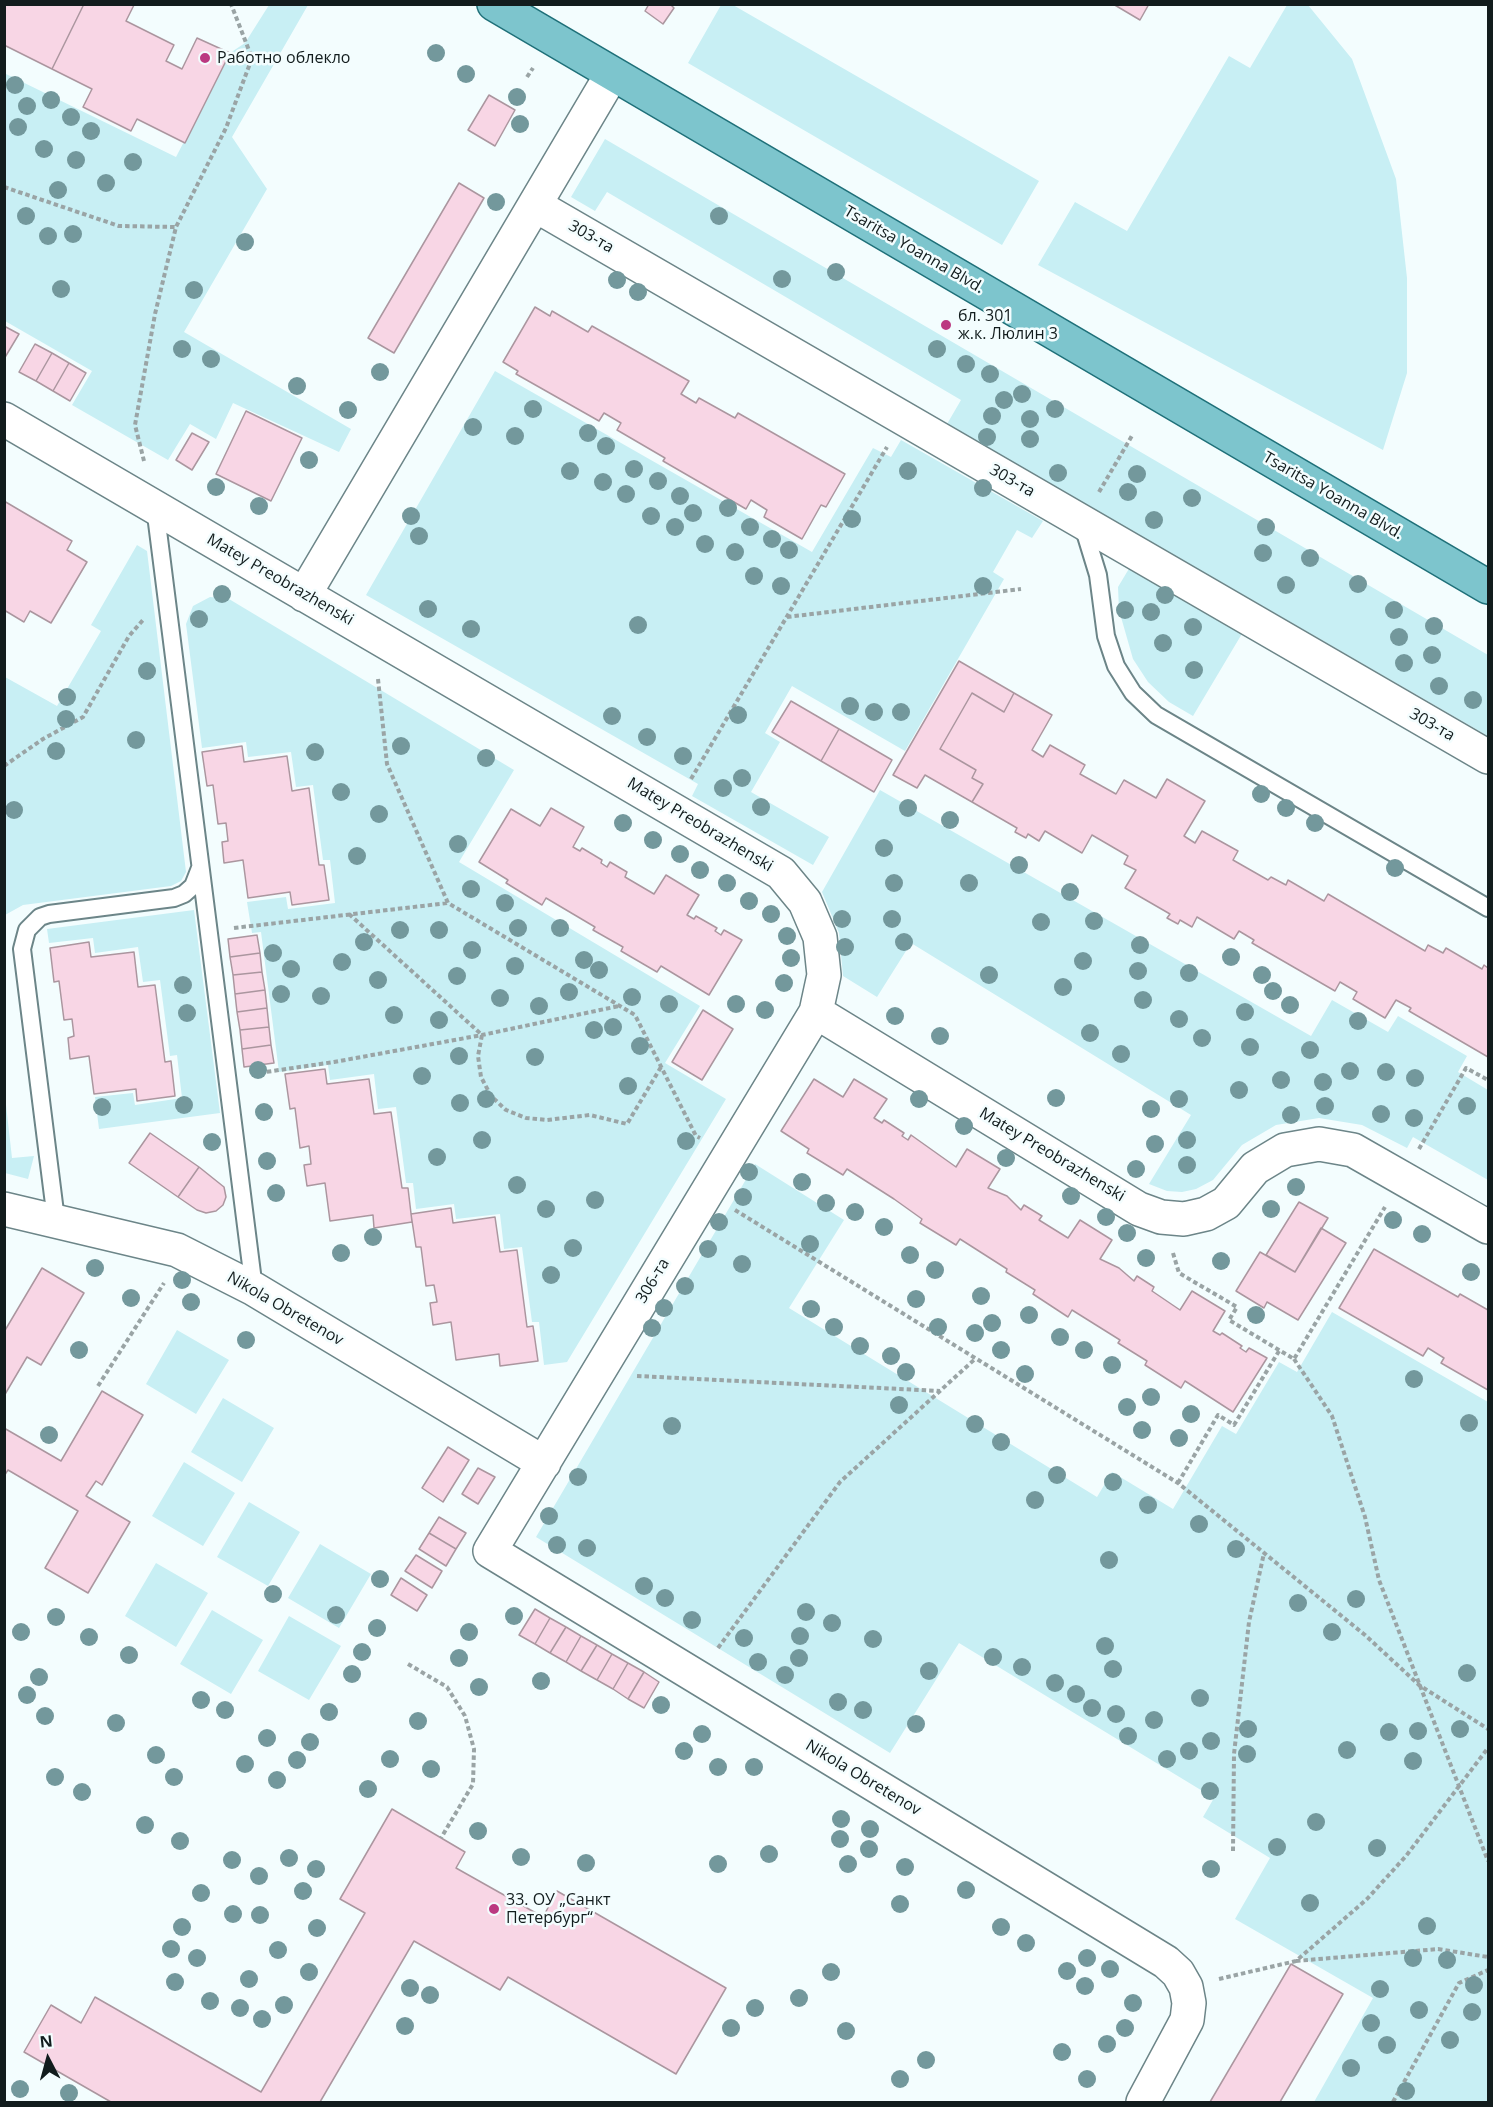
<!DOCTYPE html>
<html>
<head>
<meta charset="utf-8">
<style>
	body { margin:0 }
	#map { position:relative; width:1493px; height:2107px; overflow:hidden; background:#f3fdfe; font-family:"Open Sans",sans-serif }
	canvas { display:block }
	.frame { position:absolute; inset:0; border:6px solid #121c1d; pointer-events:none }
	.north { position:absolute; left:18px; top:2029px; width:60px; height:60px; -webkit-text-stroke:4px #f3fdfe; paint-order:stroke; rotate:354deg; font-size:16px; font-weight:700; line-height:24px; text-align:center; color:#121c1d }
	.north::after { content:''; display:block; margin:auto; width:21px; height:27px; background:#121c1d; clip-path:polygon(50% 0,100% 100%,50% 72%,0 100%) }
</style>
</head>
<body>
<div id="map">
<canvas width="1493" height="2107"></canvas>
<div class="frame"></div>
<div class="north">N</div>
</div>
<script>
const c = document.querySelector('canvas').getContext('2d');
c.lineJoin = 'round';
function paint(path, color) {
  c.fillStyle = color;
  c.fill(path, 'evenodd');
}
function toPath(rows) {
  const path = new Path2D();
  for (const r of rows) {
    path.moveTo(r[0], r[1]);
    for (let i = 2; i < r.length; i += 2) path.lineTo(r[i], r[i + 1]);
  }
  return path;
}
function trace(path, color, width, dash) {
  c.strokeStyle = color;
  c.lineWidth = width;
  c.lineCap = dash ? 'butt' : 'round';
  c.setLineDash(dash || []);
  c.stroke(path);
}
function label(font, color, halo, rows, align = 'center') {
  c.font = font + ' "Open Sans",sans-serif';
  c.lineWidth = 5;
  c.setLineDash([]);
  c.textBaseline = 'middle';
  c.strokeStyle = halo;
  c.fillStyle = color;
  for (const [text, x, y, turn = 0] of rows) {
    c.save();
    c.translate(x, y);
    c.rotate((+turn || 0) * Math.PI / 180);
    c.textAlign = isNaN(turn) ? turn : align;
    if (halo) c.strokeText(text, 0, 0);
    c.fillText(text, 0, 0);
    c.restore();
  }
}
paint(toPath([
	[269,5,308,5,232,137,267,189,184,332,351,429,339,452,233,403,216,439,190,424,168,460,72,405,92,371,5,321,4,73,176,157,230,53,245,43],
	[721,5,733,5,1039,181,1002,245,688,63],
	[1287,5,1308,5,1352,59,1396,179,1407,278,1407,373,1383,450,1038,265,1075,202,1127,231,1229,56,1250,68],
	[605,139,1488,655,1488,736,947,424,961,400,607,192,595,211,571,197],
	[495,371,812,552,873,448,891,457,901,440,1043,521,1032,538,1017,530,993,572,1004,579,905,751,792,686,765,733,780,742,751,792,829,837,813,865,692,796,698,784,366,595],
	[137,545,147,551,186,872,181,881,171,886,23,905,5,915,5,677,57,706,101,631,91,625],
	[1130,567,1243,632,1193,716,1169,702,1148,682,1133,659,1119,610,1118,587],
	[210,597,229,599,514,770,459,862,700,1006,665,1063,726,1099,567,1362,544,1365,539,1322,532,1322,522,1247,504,1249,500,1214,456,1219,454,1204,416,1209,413,1183,406,1183,396,1107,378,1109,374,1074,330,1080,328,1065,279,1072,261,932,252,933,247,902,286,897,288,909,335,903,330,860,323,860,313,785,296,787,291,752,248,757,246,742,202,748,186,624,193,606],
	[880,790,1311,1036,1332,1000,1388,1032,1398,1016,1467,1056,1458,1072,1488,1090,1488,1180,1413,1137,1407,1148,1362,1125,1319,1118,1276,1125,1242,1145,1213,1180,1196,1189,1182,1192,1167,1191,1149,1184,1191,1115,911,943,877,997,843,976,839,933,822,892],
	[194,910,220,1113,99,1129,95,1097,133,1093,135,1105,182,1098,177,1055,170,1056,160,980,143,982,138,947,95,953,93,938,49,943,47,929],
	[5,1096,12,1158,34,1156,28,1179,5,1173],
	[755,1164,844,1220,789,1308,1097,1497,1112,1472,1173,1509,1222,1426,1236,1434,1279,1362,1297,1372,1332,1312,1488,1402,1488,2102,1314,2102,1373,1998,1235,1919,1270,1858,1203,1817,1214,1798,959,1643,890,1753,536,1537],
	[177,1330,229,1360,196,1414,146,1384],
	[223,1398,274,1428,242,1482,191,1452],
	[184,1462,235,1493,203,1546,152,1516],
	[249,1502,300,1532,268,1586,217,1557],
	[320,1544,371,1574,339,1628,288,1598],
	[156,1563,208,1593,176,1647,125,1616],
	[212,1610,263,1640,231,1694,180,1664],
	[289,1616,341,1646,309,1700,258,1671]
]), '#c8eff4');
const building = toPath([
	[4,4,84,4,52,69,4,45,4,4],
	[84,4,134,5,126,21,174,45,166,61,182,69,197,38,230,53,185,143,137,119,131,131,83,107,92,89,52,69,84,4],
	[649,4,670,4,674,8,663,24,645,11,649,4],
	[1113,4,1149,4,1140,20,1113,4],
	[489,95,515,110,495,146,468,130,489,95],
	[459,183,484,198,394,353,368,338,459,183],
	[535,307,550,316,552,311,588,332,592,326,689,381,681,394,696,403,699,398,735,418,738,413,845,474,826,507,821,505,802,539,764,517,767,510,751,500,746,509,663,461,665,458,617,430,621,423,604,413,599,421,516,374,518,371,503,362,535,307],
	[4,326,19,334,4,359,4,326],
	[35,344,52,353,36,381,19,372,35,344],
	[52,353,69,363,53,391,36,381,52,353],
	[69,363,86,373,70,401,53,391,69,363],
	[246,411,302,438,271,501,216,474,246,411],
	[192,433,209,442,192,470,176,460,192,433],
	[4,501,72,541,67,550,87,562,51,623,30,611,24,622,4,610,4,501],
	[959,661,1014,693,1004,712,972,693,940,749,976,770,972,778,983,784,972,802,925,775,917,788,893,775,959,661],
	[972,693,1004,712,1014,693,1052,715,1032,750,1043,757,1050,745,1085,765,1080,774,1116,794,1124,780,1156,798,1167,779,1205,801,1184,836,1195,843,1202,831,1238,851,1233,860,1268,880,1271,877,1286,885,1288,880,1324,901,1328,894,1425,951,1428,945,1443,953,1446,948,1482,969,1484,965,1488,968,1488,1057,1409,1011,1411,1008,1396,1000,1385,1018,1353,999,1357,992,1340,982,1335,991,1252,943,1254,940,1239,931,1234,939,1197,917,1192,927,1180,920,1178,924,1167,918,1170,914,1125,888,1136,870,1124,864,1128,856,1092,835,1082,853,1045,831,1039,841,1028,834,1026,838,1015,832,1017,828,972,802,983,784,972,778,976,770,940,749,972,693],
	[791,701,839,729,821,761,772,732,791,701],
	[839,729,892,760,874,792,821,761,839,729],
	[242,746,244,762,287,756,292,791,309,788,319,865,324,865,329,900,292,905,290,892,248,898,243,860,224,863,222,842,228,841,226,823,218,824,213,785,207,786,202,752,242,746],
	[551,808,584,827,573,847,580,851,582,848,602,860,601,863,607,867,610,862,627,872,625,877,654,894,666,875,699,895,687,915,694,919,696,916,717,928,715,931,721,935,724,930,742,940,709,995,661,966,657,972,621,951,623,947,593,930,595,927,546,898,542,905,506,883,508,880,479,862,511,809,540,826,551,808],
	[257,935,260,953,230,957,228,939,257,935],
	[89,942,91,957,134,952,138,987,155,985,165,1062,171,1061,175,1096,137,1101,136,1089,94,1094,89,1056,70,1059,68,1038,74,1036,72,1019,64,1020,59,981,54,982,50,948,89,942],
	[260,953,262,972,233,975,230,957,260,953],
	[262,972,265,990,235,994,233,975,262,972],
	[265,990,267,1008,237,1012,235,994,265,990],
	[267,1008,269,1027,240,1030,237,1012,267,1008],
	[703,1010,733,1029,702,1080,672,1062,703,1010],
	[269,1027,271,1045,242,1049,240,1030,269,1027],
	[271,1045,274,1063,244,1067,242,1049,271,1045],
	[325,1069,327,1084,369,1079,374,1114,391,1112,402,1188,408,1188,412,1222,374,1228,373,1215,330,1221,325,1183,307,1186,304,1165,311,1164,309,1146,300,1148,295,1108,290,1109,285,1074,325,1069],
	[814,1079,843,1097,854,1079,887,1099,874,1118,882,1123,884,1120,904,1133,902,1136,908,1140,911,1135,956,1167,967,1149,1000,1169,988,1188,1007,1196,1021,1210,1024,1205,1042,1216,1039,1220,1068,1238,1080,1220,1112,1240,1100,1259,1119,1268,1134,1281,1137,1276,1154,1287,1152,1291,1180,1310,1192,1291,1225,1311,1213,1331,1220,1335,1222,1333,1242,1346,1240,1348,1246,1352,1249,1348,1267,1358,1233,1412,1185,1381,1181,1388,1145,1365,1147,1361,1118,1343,1120,1340,1072,1310,1068,1317,1033,1294,1035,1290,1006,1272,1007,1269,960,1239,956,1245,920,1223,922,1219,894,1199,847,1169,843,1175,807,1153,809,1149,781,1131,814,1079],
	[150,1133,199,1167,178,1197,129,1163,150,1133],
	[199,1167,224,1187,226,1197,223,1205,216,1211,206,1213,197,1210,178,1197,199,1167],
	[1299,1202,1328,1218,1295,1272,1266,1255,1299,1202],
	[451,1208,453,1223,495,1217,500,1252,517,1250,527,1327,533,1326,538,1361,500,1366,499,1354,456,1360,451,1322,433,1325,430,1303,437,1302,434,1285,426,1286,421,1247,416,1247,411,1214,451,1208],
	[1321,1228,1346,1243,1298,1320,1267,1302,1264,1308,1236,1291,1260,1252,1295,1272,1321,1228],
	[1374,1249,1458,1297,1460,1294,1488,1310,1488,1390,1441,1363,1444,1358,1428,1348,1423,1356,1339,1308,1374,1249],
	[42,1268,84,1293,41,1365,27,1357,4,1396,4,1332,42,1268],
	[102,1391,143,1415,102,1485,96,1481,86,1496,130,1522,88,1593,45,1568,78,1511,8,1470,4,1476,4,1428,61,1461,102,1391],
	[448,1447,469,1460,443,1502,422,1488,448,1447],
	[478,1468,495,1477,478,1504,462,1494,478,1468],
	[439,1517,466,1533,456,1549,429,1533,439,1517],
	[429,1533,456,1549,446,1566,419,1549,429,1533],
	[416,1555,442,1571,432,1588,405,1571,416,1555],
	[401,1578,427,1595,417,1611,391,1595,401,1578],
	[535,1609,550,1618,535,1644,519,1635,535,1609],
	[550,1618,566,1627,550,1653,535,1644,550,1618],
	[566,1627,581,1636,566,1662,550,1653,566,1627],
	[581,1636,597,1645,581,1671,566,1662,581,1636],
	[597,1645,612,1654,597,1680,581,1671,597,1645],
	[612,1654,628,1663,613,1689,597,1680,612,1654],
	[628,1663,644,1672,628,1699,613,1689,628,1663],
	[644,1672,659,1682,644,1708,628,1699,644,1672],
	[392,1809,465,1852,456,1868,543,1917,557,1891,726,1988,676,2074,508,1977,500,1990,414,1941,320,2102,111,2102,24,2052,51,2005,81,2023,95,1997,261,2092,365,1913,340,1899,392,1809],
	[1291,1964,1343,1994,1280,2102,1210,2102,1291,1964]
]);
paint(building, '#f8d6e5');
trace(building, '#ab969f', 1.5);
const service = toPath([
	[155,507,254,1289],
	[1083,526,1098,575,1106,636,1116,666,1133,693,1156,715,1488,908],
	[56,1220,22,949,27,930,40,917,49,914,174,898,184,894,193,886,200,868]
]);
const minor = toPath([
	[535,205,1488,757],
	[4,419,781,873,805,902,820,937,824,975,816,1012,1139,1209,1161,1217,1184,1219,1206,1214,1226,1203,1255,1168,1285,1150,1319,1144,1353,1150,1488,1227],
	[304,595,612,74],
	[816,1012,490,1551,1166,1962,1178,1973,1186,1987,1189,2003,1187,2020,1143,2102],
	[4,1209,177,1250,254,1289,544,1463]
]);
const primary = toPath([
	[494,4,1488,587]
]);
trace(service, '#6c8588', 20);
trace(minor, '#6c8588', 36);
trace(primary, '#1f7079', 36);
trace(toPath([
	[527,77,533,68],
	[4,187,119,226,176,227],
	[144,461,135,425,155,314,176,227,226,128,252,58,231,4],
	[1099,492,1133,434],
	[787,617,1021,589],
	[378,679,387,764,448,903,635,1015,696,1136,700,1138],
	[4,766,43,739,83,717,129,636,143,620],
	[691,779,887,447],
	[349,914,482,1035,478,1056,481,1077,491,1096,506,1110,526,1118,547,1120,590,1115,627,1124,661,1067],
	[234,928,448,903],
	[252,1074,334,1062,482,1035,619,1006],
	[1419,1149,1466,1068,1488,1080],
	[735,1210,1178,1483,1365,1635,1419,1685,1488,1729],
	[1173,1253,1179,1273,1237,1307,1229,1320,1294,1359,1385,1207],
	[1294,1359,1332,1416,1365,1517,1379,1580,1488,1861],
	[637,1376,940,1391],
	[98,1386,164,1283],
	[1178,1483,1218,1415,1234,1425,1279,1351],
	[718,1648,840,1482,975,1359],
	[408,1664,447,1687,465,1716,474,1749,473,1784,441,1838],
	[1233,1851,1234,1754,1249,1622,1264,1553],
	[1296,1961,1438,1949,1488,1957],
	[1219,1979,1296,1961,1367,1899,1406,1856,1488,1748],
	[1393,2102,1459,1983,1488,1970]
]), '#9aa4a5', 4, [4.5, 3]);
trace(service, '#fff', 16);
trace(minor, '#fff', 33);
trace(primary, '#7dc5cd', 33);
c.fillStyle = '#73989c';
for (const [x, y] of [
	[436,53],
	[466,74],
	[15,85],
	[517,97],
	[51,100],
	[27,106],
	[71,117],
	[520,124],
	[18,127],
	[91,131],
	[44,149],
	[76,160],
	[133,162],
	[106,183],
	[58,190],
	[496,202],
	[26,216],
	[719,216],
	[73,234],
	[48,236],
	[245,242],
	[836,272],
	[782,279],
	[617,280],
	[61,289],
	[194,290],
	[638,292],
	[182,349],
	[937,349],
	[211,359],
	[966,364],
	[380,372],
	[990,374],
	[297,386],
	[1022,394],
	[1004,400],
	[533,409],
	[1055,409],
	[348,410],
	[992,416],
	[1030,419],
	[473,427],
	[588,433],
	[515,436],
	[987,437],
	[1030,439],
	[606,446],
	[309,460],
	[634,469],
	[570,471],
	[908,471],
	[1058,473],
	[1137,474],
	[658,481],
	[603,482],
	[216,487],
	[983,488],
	[1128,492],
	[626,494],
	[680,496],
	[1192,498],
	[259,506],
	[728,508],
	[693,513],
	[411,516],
	[651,516],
	[852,519],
	[1154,520],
	[675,527],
	[750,527],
	[1266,527],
	[419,536],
	[772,539],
	[705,544],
	[789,550],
	[735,552],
	[1263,553],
	[1310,558],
	[754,576],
	[1358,584],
	[1286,585],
	[781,586],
	[983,586],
	[222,594],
	[1165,595],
	[428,609],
	[1125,610],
	[1394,610],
	[1151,612],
	[199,619],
	[638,625],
	[1434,626],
	[1193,627],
	[471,629],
	[1399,637],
	[1163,643],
	[1432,655],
	[1404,663],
	[1194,670],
	[147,671],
	[1439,686],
	[67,697],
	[1473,700],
	[850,706],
	[874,712],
	[901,712],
	[738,715],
	[612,716],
	[66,719],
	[647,737],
	[136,740],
	[401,746],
	[56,751],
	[315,752],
	[683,756],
	[486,758],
	[742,778],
	[723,788],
	[341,792],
	[1261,794],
	[761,807],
	[908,808],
	[1286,808],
	[14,810],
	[379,814],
	[950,820],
	[623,823],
	[1315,823],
	[653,840],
	[458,844],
	[884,848],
	[680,854],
	[357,856],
	[1019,865],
	[1395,868],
	[700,870],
	[727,883],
	[894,883],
	[969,883],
	[471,889],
	[1070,892],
	[749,901],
	[505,903],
	[771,914],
	[842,919],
	[892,919],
	[1094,921],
	[1041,922],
	[518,928],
	[560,928],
	[400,930],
	[439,930],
	[787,936],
	[364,942],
	[904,942],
	[1140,945],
	[845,947],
	[472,950],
	[273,953],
	[1231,957],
	[791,958],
	[584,960],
	[1083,961],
	[342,962],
	[515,966],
	[291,969],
	[599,970],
	[1138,971],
	[1189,973],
	[989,975],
	[1262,975],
	[457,976],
	[378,980],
	[784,983],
	[183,985],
	[1063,987],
	[1273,991],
	[569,992],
	[281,994],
	[321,996],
	[632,997],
	[500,998],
	[1143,1000],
	[669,1004],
	[736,1004],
	[1290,1005],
	[539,1006],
	[765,1010],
	[1245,1012],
	[187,1013],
	[394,1015],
	[895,1016],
	[1179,1019],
	[439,1020],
	[1358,1021],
	[613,1027],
	[594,1030],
	[1090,1033],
	[940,1036],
	[1202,1038],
	[640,1046],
	[1250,1047],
	[1310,1050],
	[1121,1054],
	[459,1056],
	[535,1057],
	[258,1070],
	[1350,1071],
	[1386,1072],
	[422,1076],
	[1415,1078],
	[1281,1080],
	[1323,1082],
	[628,1086],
	[1239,1090],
	[1056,1098],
	[486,1099],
	[919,1099],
	[1179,1099],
	[460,1103],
	[184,1105],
	[1325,1106],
	[1467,1106],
	[102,1107],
	[1151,1109],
	[264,1112],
	[1381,1114],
	[1291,1115],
	[1414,1118],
	[964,1126],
	[482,1140],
	[1187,1140],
	[686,1141],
	[212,1142],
	[1155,1144],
	[437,1157],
	[1006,1158],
	[267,1161],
	[1187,1165],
	[1136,1169],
	[749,1172],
	[802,1182],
	[517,1185],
	[1296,1187],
	[276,1193],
	[1071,1196],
	[743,1197],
	[595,1200],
	[826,1203],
	[546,1209],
	[1271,1209],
	[855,1212],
	[1106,1217],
	[1393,1220],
	[719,1222],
	[884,1227],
	[1127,1233],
	[1422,1234],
	[373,1237],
	[810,1244],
	[573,1248],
	[708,1249],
	[341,1253],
	[910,1255],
	[1146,1258],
	[1221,1261],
	[742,1264],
	[95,1268],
	[935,1270],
	[1471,1272],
	[551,1275],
	[182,1280],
	[685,1286],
	[981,1296],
	[131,1298],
	[916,1299],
	[191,1302],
	[664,1308],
	[811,1309],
	[1029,1315],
	[1256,1315],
	[992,1323],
	[834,1327],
	[938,1327],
	[652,1328],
	[975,1333],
	[1060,1337],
	[246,1340],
	[860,1346],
	[79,1350],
	[1001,1350],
	[1084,1350],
	[891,1356],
	[1112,1365],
	[906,1372],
	[1025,1374],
	[1414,1379],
	[1151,1397],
	[899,1405],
	[1127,1407],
	[1191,1414],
	[1469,1423],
	[975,1424],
	[672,1426],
	[1142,1430],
	[49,1435],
	[1179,1438],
	[1001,1442],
	[1057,1475],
	[578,1477],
	[1113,1482],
	[1035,1500],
	[1148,1505],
	[549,1516],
	[1199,1524],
	[557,1545],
	[587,1548],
	[1236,1549],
	[1109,1560],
	[380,1579],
	[644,1586],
	[273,1594],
	[665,1598],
	[1356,1599],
	[1298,1603],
	[806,1612],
	[336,1615],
	[514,1616],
	[56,1617],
	[692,1620],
	[832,1623],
	[377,1628],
	[21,1632],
	[469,1632],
	[1332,1632],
	[800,1636],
	[89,1637],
	[744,1638],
	[873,1639],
	[1105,1646],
	[362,1652],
	[129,1655],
	[993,1657],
	[459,1658],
	[799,1658],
	[758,1662],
	[1022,1667],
	[1113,1669],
	[929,1671],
	[1467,1673],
	[352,1674],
	[785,1675],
	[39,1677],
	[541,1681],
	[1055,1683],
	[479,1687],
	[1076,1694],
	[27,1695],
	[1200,1698],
	[201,1700],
	[838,1702],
	[661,1705],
	[1092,1708],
	[225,1710],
	[863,1710],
	[329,1712],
	[1116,1714],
	[45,1716],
	[1154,1720],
	[418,1721],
	[116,1723],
	[916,1724],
	[1248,1729],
	[1460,1729],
	[1418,1731],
	[1389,1732],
	[702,1734],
	[1128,1736],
	[267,1738],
	[1211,1741],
	[310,1742],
	[1347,1750],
	[684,1751],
	[1189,1751],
	[1247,1754],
	[156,1755],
	[390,1759],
	[1167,1759],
	[297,1760],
	[1413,1761],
	[245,1764],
	[718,1767],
	[754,1767],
	[431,1769],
	[55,1777],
	[174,1777],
	[277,1780],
	[368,1789],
	[1210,1791],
	[82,1792],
	[841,1819],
	[1316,1822],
	[145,1825],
	[870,1829],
	[478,1831],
	[840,1839],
	[180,1841],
	[1277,1847],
	[1377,1848],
	[869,1849],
	[769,1854],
	[521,1857],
	[289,1858],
	[232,1860],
	[586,1863],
	[718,1864],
	[848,1864],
	[905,1867],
	[316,1869],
	[1211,1869],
	[259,1876],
	[966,1890],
	[303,1891],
	[201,1893],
	[1310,1903],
	[900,1904],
	[233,1914],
	[260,1915],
	[1427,1926],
	[182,1927],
	[1001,1927],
	[317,1928],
	[1026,1943],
	[171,1949],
	[278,1950],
	[197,1958],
	[1087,1958],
	[1413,1958],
	[1447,1960],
	[1110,1969],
	[1067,1971],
	[309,1972],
	[831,1972],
	[249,1979],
	[175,1982],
	[1474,1985],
	[1085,1986],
	[410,1988],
	[1380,1989],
	[430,1995],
	[799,1998],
	[210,2001],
	[1133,2003],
	[284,2005],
	[240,2008],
	[755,2008],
	[1419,2010],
	[1472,2012],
	[262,2019],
	[1371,2023],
	[405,2026],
	[731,2028],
	[1125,2028],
	[846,2031],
	[1450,2040],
	[1107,2044],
	[1387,2045],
	[1062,2052],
	[926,2060],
	[1351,2068],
	[900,2079],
	[1087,2079],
	[20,2089],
	[1406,2091],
	[69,2093]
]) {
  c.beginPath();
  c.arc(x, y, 9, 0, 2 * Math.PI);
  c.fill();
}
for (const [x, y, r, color] of [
	[205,58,6,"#bb3981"],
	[946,325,6,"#bb3981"],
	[494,1909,6,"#bb3981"]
]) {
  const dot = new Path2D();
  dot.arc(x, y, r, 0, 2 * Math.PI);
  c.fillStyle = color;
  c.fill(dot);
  trace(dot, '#f3fdfe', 2);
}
label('16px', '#121c1d', '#f3fdfe', [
	["Работно облекло",217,58],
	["бл. 301",958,316],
	["ж.к. Люлин 3",958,334],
	["33. ОУ „Санкт",506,1900],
	["Петербург“",506,1918]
], 'left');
label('16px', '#121c1d', '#f3fdfe', [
	["303-та",591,237,30],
	["Tsaritsa Yoanna Blvd.",914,250,30],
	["303-та",1012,481,30],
	["Tsaritsa Yoanna Blvd.",1333,496,30],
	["Matey Preobrazhenski",280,580,30],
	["303-та",1432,725,30],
	["Matey Preobrazhenski",700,825,31],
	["Matey Preobrazhenski",1052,1155,31],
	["306-та",653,1281,-59],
	["Nikola Obretenov",285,1309,30],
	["Nikola Obretenov",863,1778,31]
]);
</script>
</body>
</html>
